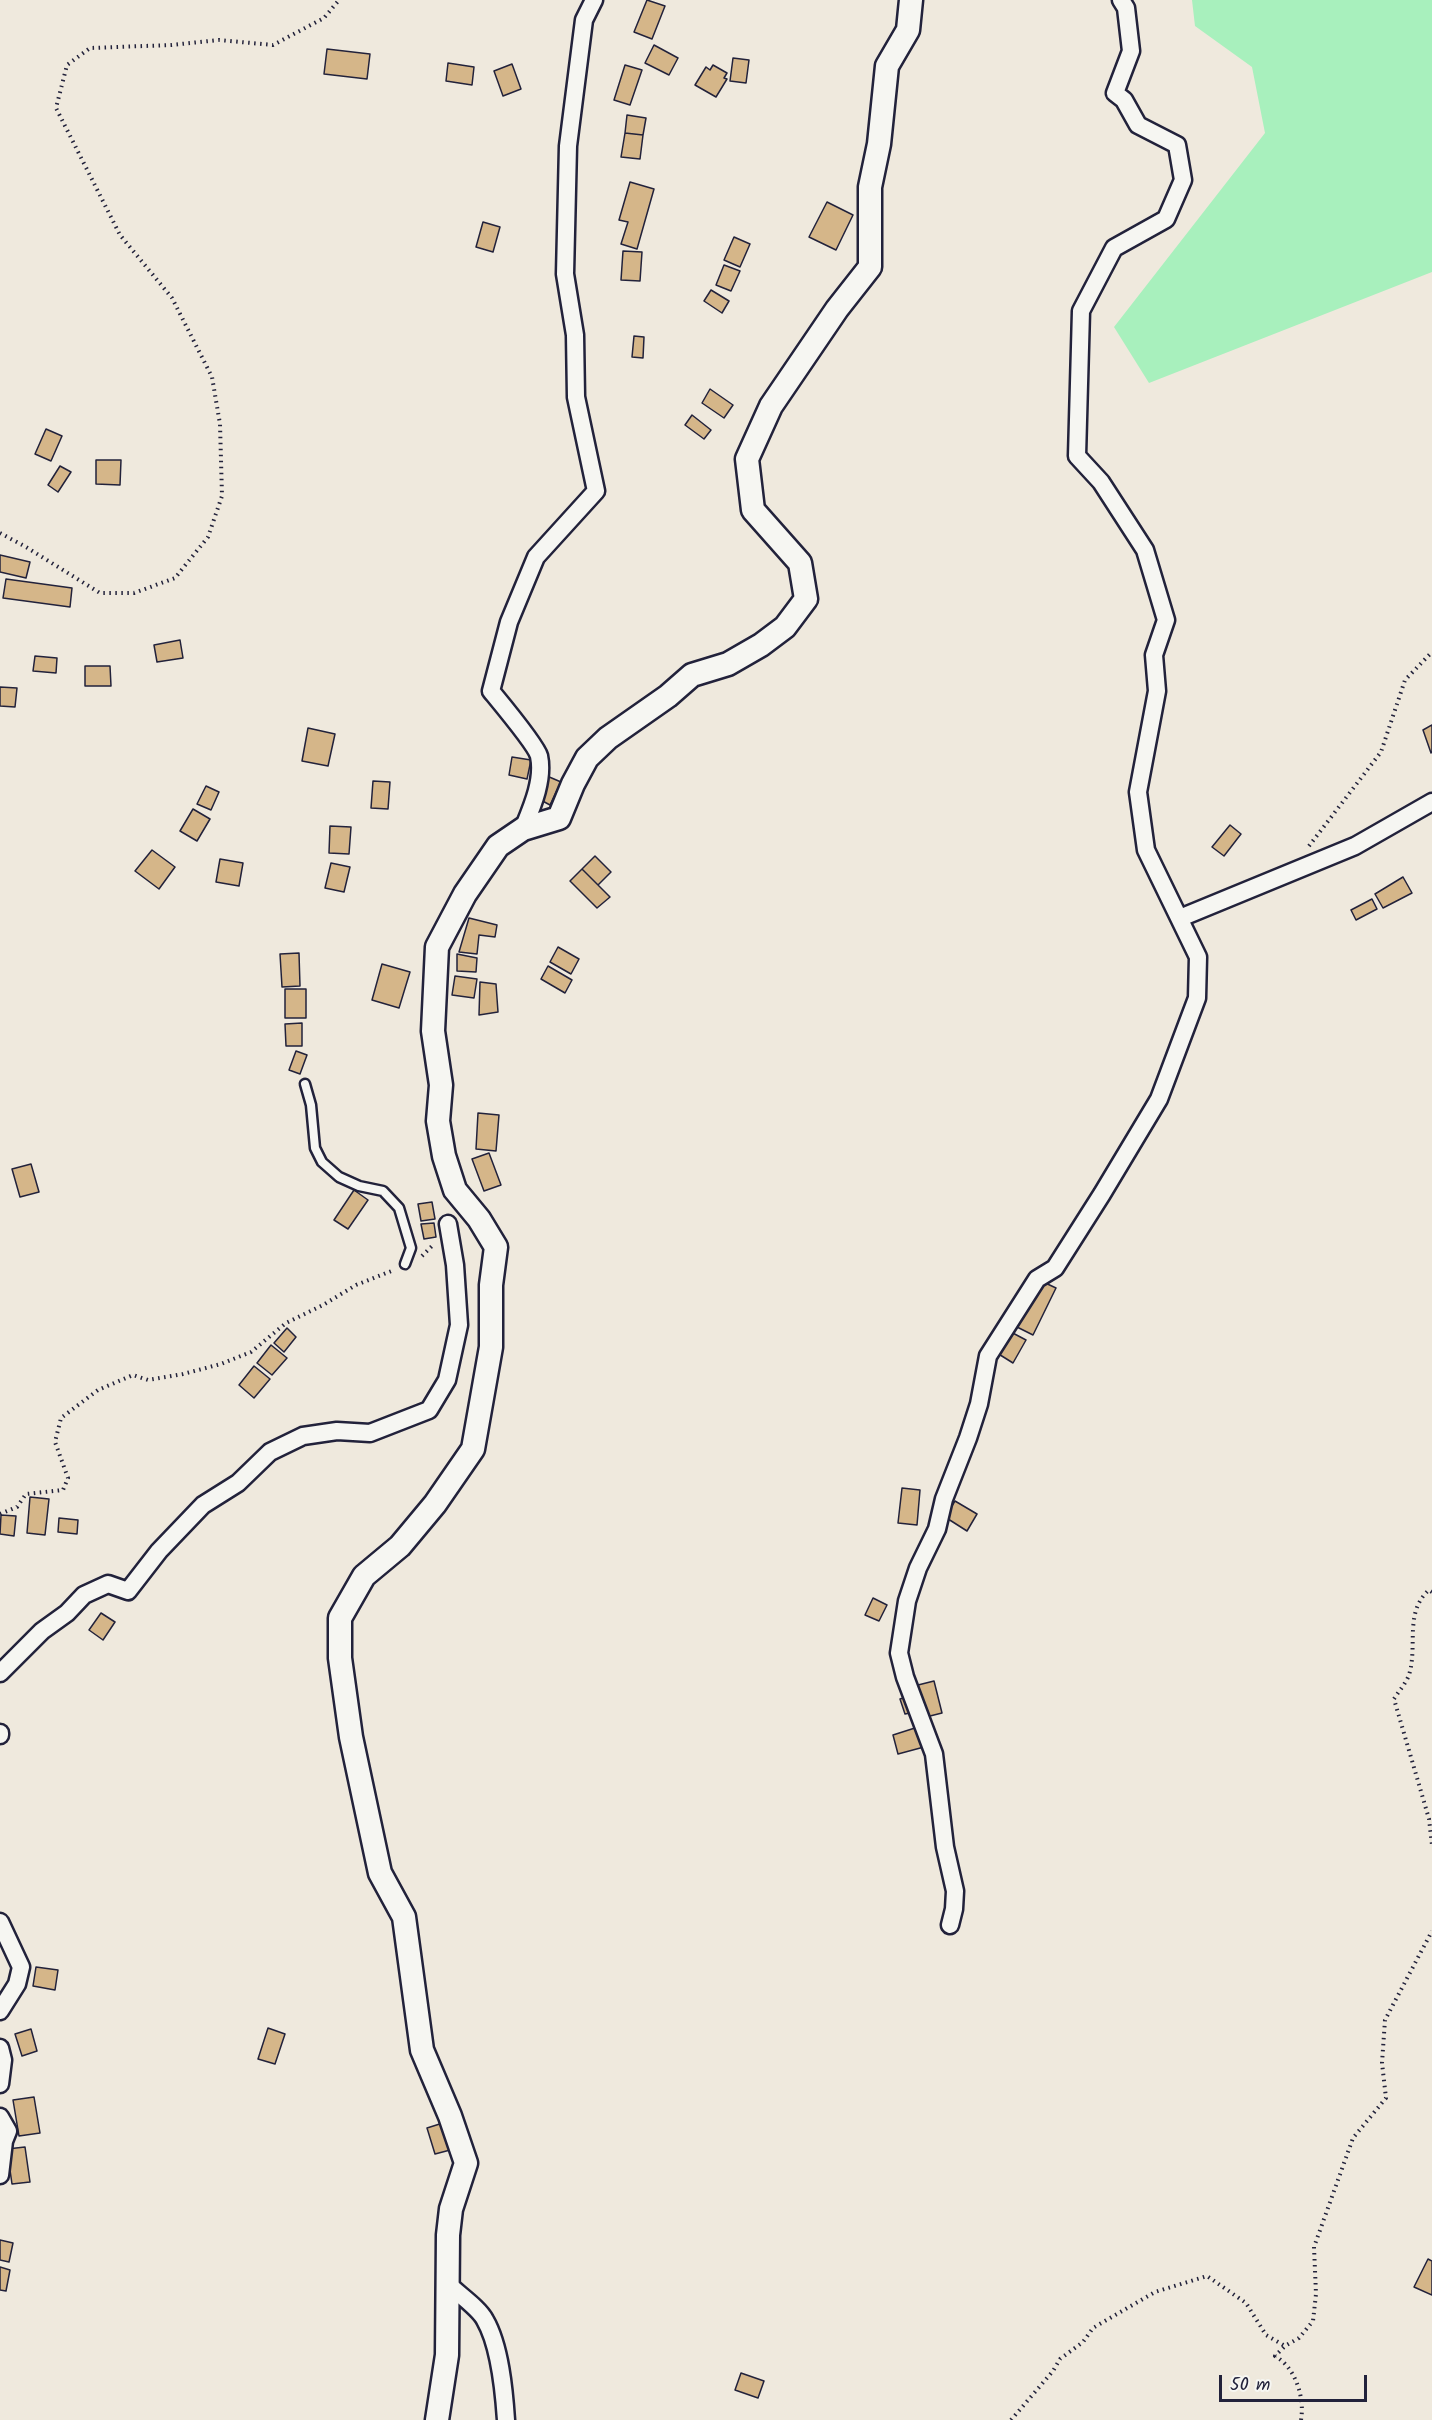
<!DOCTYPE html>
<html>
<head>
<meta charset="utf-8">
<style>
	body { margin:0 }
	#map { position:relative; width:1432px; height:2420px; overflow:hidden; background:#efe9dd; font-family:Kalam,sans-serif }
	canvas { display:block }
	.scale { position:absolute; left:1219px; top:2375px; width:148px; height:27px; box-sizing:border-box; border:3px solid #22223b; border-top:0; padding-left:8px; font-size:18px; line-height:21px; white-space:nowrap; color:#22223b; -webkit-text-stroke:4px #f6f6f2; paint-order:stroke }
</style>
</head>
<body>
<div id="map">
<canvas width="1432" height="2420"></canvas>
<div class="scale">50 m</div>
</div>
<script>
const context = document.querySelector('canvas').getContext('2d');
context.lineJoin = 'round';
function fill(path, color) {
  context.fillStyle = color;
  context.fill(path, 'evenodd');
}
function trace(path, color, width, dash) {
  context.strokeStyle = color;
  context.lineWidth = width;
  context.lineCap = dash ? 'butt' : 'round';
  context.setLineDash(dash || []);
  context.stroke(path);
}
fill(new Path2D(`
	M1192,0H1432V272L1149,383L1114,327L1265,133L1252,67L1195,26Z`), '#a8f0bd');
const building = new Path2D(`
	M647,0L665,6L652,39L634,32Z
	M654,45L678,58L669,75L645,63Z
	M327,49L370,54L367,79L324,74Z
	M733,58L749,60L746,83L730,81Z
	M448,63L474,67L472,85L446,81Z
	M512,64L521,89L503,96L494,71Z
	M625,65L642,70L630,105L614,100Z
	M713,65L727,73L724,78L727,79L716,97L695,85L706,67L710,70Z
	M627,115L646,118L643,135L625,133Z
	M625,133L643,135L640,159L621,157Z
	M630,182L654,189L637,249L621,244L628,222L619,220Z
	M827,202L853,215L836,250L809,237Z
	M483,222L500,227L493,252L476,247Z
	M734,237L750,244L740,267L724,260Z
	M623,251L642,252L640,281L621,280Z
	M724,265L740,271L731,291L716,285Z
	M711,290L729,301L722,313L704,301Z
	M634,336L644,337L643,358L632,357Z
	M710,389L733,405L724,418L702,403Z
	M692,415L711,430L704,439L685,425Z
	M46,429L62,436L51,461L35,454Z
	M96,460H121L120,485L96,484Z
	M60,466L71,472L58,492L48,485Z
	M0,555L30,562L26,578L0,572Z
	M6,579L72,588L70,607L3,598Z
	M180,640L183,658L157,662L154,645Z
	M35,656L57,658L56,673L33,671Z
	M85,666H110L111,686H85Z
	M0,687L17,688L15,707L0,706Z
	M1432,725V752L1431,753L1423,730Z
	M308,728L335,734L328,766L302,761Z
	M512,757L531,760L527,779L509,775Z
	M547,776L561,782L550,805L537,798Z
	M373,781L390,782L388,809L371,808Z
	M206,786L219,792L211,810L197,804Z
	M193,809L210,819L197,841L180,831Z
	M1230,825L1241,834L1224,856L1212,847Z
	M330,826L351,827L349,854L329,853Z
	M152,850L175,867L159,889L135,871Z
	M595,856L611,872L598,885L582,869Z
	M220,859L243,863L239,886L216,882Z
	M331,863L350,867L344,892L325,888Z
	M582,869L610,897L597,908L570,881Z
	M1403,877L1412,893L1383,908L1375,894Z
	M1372,899L1377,909L1356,920L1351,910Z
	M469,918L497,925L495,937L479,935L477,954L459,952Z
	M558,947L579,959L571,974L550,962Z
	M299,953L300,986L282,987L280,954Z
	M457,954L477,958L476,972L457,971Z
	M382,964L410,972L399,1008L372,1000Z
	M548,966L572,980L565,993L541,979Z
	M455,976L477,979L474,998L452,995Z
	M480,982L496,984L498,1012L479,1015Z
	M285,989H306V1018H285Z
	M302,1023V1046H286L285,1024Z
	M296,1051L307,1055L300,1074L289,1070Z
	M478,1113L499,1115L496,1151L476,1149Z
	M489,1153L501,1185L484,1191L472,1159Z
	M31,1164L39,1192L20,1197L12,1169Z
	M354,1190L368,1200L348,1229L334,1220Z
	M432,1202L435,1219L421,1221L418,1204Z
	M434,1223L436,1237L424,1239L421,1224Z
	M1039,1280L1056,1288L1033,1335L1017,1327Z
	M287,1328L296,1337L284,1352L274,1343Z
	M1009,1331L1026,1340L1013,1363L997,1353Z
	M271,1345L287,1358L272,1375L257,1363Z
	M254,1366L270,1379L254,1398L239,1385Z
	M902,1488L920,1490L917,1525L898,1523Z
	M30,1497L49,1499L45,1535L27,1533Z
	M955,1501L977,1514L967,1531L945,1517Z
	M1,1515L16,1516L14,1536L0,1534Z
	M59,1518L78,1520L77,1534L58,1532Z
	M873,1598L887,1605L879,1621L865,1615Z
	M101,1613L115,1622L103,1640L89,1630Z
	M934,1681L942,1713L922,1718L914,1686Z
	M910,1696L915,1712L905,1714L900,1699Z
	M918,1727L924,1747L898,1754L893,1735Z
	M36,1967L58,1970L55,1990L33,1986Z
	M268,2028L285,2034L275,2064L258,2059Z
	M31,2029L37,2051L22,2056L15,2034Z
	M34,2097L40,2133L19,2136L13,2100Z
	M446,2122L454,2149L435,2154L427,2128Z
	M25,2147L30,2182L12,2184L7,2149Z
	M0,2240L13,2243L9,2262L0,2260Z
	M1428,2259L1432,2261V2295L1414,2287Z
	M0,2267L10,2270L6,2291L0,2290Z
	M741,2373L764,2381L758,2398L735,2390Z`);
fill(building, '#d5b689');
trace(building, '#22223b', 1.5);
const lane = new Path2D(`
	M305,1084L311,1105L315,1148L322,1162L339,1177L359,1186L383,1191L399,1208L411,1248L405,1264`);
const street = new Path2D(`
	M523,829C532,807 544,780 539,756C536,745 500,702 491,691L509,622L536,557L596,491L576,397L575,335L565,274L568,146L584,20L594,0
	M1180,918L1355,846L1432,802
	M0,1673L42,1631L67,1613L84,1595L108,1584L128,1591L159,1551L203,1505L238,1483L270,1452L303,1436L337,1431L370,1433L429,1410L447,1380L459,1325L455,1265L448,1224
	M0,1733V1735
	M0,1922L21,1967L17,1984L0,2011
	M950,1925L954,1909L955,1891L945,1847L934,1754L905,1677L899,1653L907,1601L918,1568L937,1529L944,1499L968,1438L979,1404L988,1356L1037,1279L1055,1268L1102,1194L1159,1099L1197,998L1198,957L1146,850L1138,792L1157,691L1154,655L1166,620L1145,550L1101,482L1077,456L1081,311L1114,248L1166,219L1183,180L1177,145L1138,125L1124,100L1115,93L1131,51L1126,8L1121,0
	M0,2048L3,2060L0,2084
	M0,2117L8,2131L4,2141L0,2175
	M448,2284C458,2294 479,2308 485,2320C500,2346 504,2390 506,2420`);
const secondary = new Path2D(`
	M437,2420L447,2355L448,2235L451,2209L466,2163L450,2116L422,2050L404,1917L380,1873L351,1737L340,1658V1618L364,1576L400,1546L435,1504L473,1449L491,1347V1285L496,1247L479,1219L455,1190L444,1156L438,1121L441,1085L433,1031L437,947L465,894L498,846L523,829L559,818L573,784L587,758L608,738L668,696L692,675L728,664L761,645L785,627L806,599L800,563L753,510L747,459L771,406L837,309L870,267V187L879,144L887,66L908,30L911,0`);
trace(lane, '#22223b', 13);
trace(street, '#22223b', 21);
trace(secondary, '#22223b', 27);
trace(new Path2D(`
	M0,533L26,547L100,593H134L175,578L208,537L222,496L220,424L212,377L172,298L120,235L56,108L67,65L90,48L171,45L219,40L273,45L324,18L339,0
	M1309,846L1381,752L1405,680L1432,652
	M422,1256L434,1244
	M0,1514L17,1507L26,1494L63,1490L68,1478L55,1442L61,1418L98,1390L133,1375L148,1380L183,1374L221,1364L251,1352L286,1323L323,1305L356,1285L394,1270
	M1432,1592L1429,1590C1404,1612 1418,1646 1409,1675C1406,1683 1399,1691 1394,1699L1429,1819L1432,1845
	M1011,2420L1053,2371L1060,2359L1083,2342L1093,2328L1155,2292L1207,2276L1246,2303L1266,2335L1285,2346
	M1301,2420C1305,2397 1295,2367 1275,2356L1285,2346L1299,2338L1313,2321L1316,2294L1314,2247L1353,2138L1386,2098L1382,2063L1385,2020L1432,1931`), '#22223b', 4, [1.5, 4.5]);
trace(lane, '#f6f6f2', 8);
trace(street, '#f6f6f2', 16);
trace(secondary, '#f6f6f2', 22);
</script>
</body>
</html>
